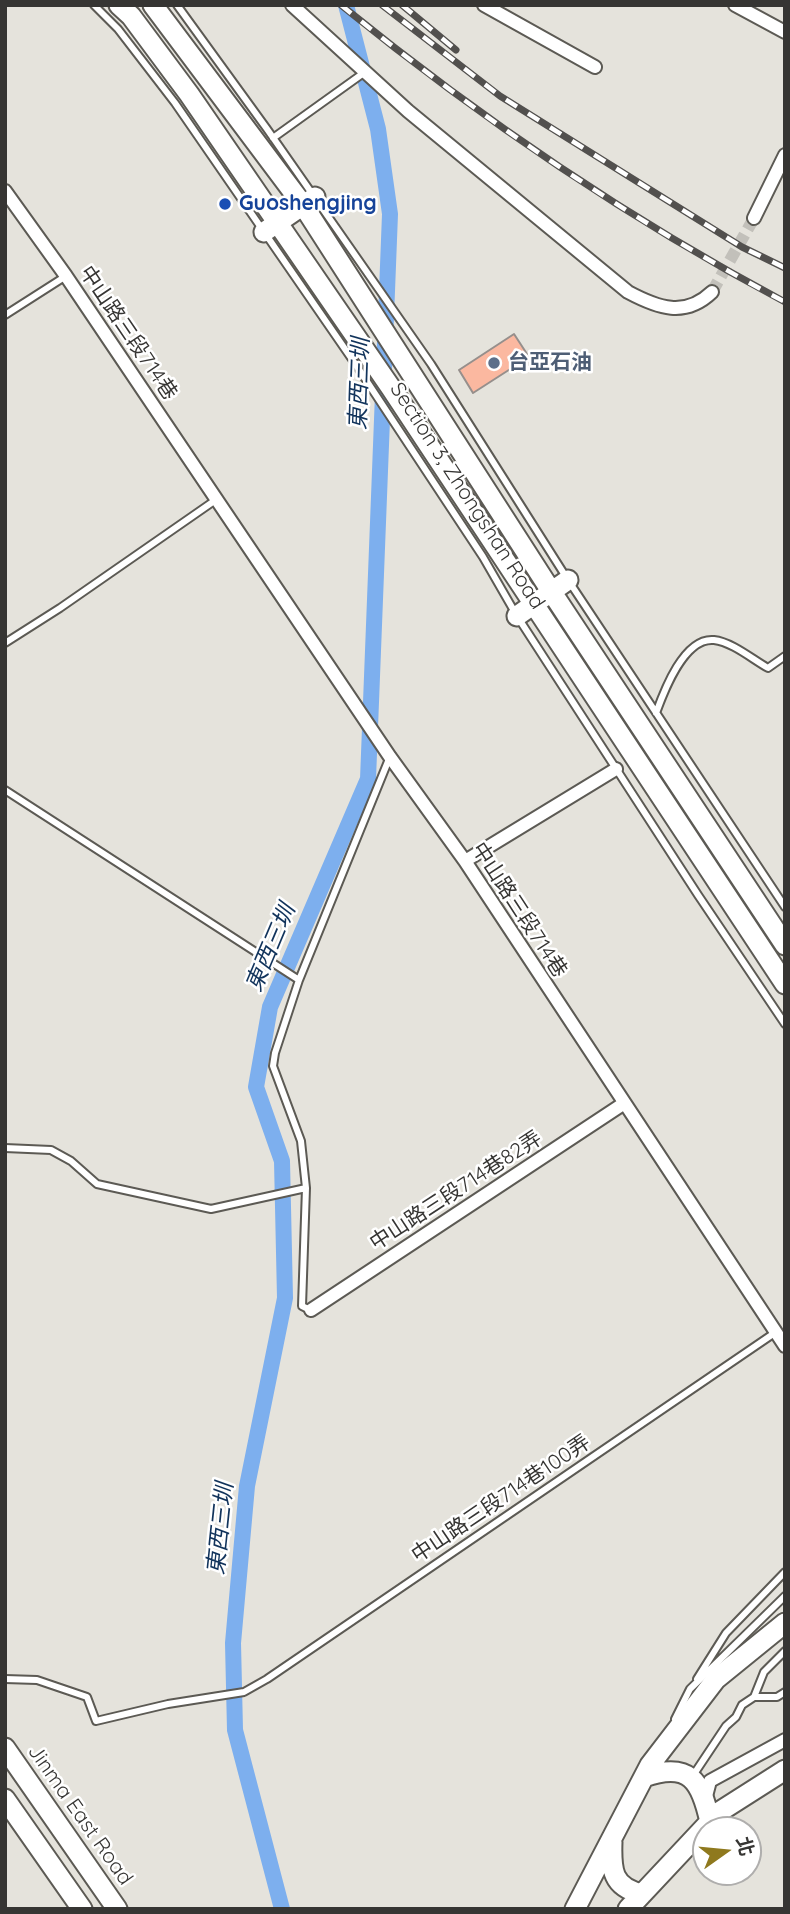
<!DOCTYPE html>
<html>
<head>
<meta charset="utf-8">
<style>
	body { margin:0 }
	#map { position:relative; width:790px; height:1914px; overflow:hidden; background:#e5e3dc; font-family:Quicksand,"Noto Sans TC",sans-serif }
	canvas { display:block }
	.frame { position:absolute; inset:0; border:7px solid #363533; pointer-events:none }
	.north { position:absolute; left:692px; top:1816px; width:70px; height:70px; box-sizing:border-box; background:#fff; border:2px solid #afaead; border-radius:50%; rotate:75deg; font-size:19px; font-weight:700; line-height:28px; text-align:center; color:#363533 }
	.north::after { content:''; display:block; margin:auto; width:24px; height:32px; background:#8f791e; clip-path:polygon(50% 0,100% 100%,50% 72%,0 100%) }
</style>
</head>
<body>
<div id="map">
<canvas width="790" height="1914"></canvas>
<div class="frame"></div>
<div class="north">北</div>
</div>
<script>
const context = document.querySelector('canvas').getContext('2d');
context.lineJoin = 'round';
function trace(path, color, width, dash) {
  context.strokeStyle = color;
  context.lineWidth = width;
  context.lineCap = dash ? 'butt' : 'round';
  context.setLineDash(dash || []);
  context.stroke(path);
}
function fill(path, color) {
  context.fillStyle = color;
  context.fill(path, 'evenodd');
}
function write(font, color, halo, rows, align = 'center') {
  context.font = font + ' Quicksand,"Noto Sans TC",sans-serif';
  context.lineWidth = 5;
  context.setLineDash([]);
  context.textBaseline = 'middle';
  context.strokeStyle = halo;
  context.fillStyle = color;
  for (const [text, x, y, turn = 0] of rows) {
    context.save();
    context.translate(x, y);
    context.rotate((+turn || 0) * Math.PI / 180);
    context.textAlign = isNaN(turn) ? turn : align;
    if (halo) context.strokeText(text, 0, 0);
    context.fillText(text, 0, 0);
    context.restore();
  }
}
trace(new Path2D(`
	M282,1909L235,1730L233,1643L247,1486L285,1298L282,1161L256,1087L270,1007L368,779L390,214L378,129L346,5`), '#7dafee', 16);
const building = new Path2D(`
	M514,334L529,357L473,393L459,370Z`);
fill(building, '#fbb8a0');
trace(building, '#968f8c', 2);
trace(new Path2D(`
	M712,292L754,218`), '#c2c0ba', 12, [12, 6]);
const lane = new Path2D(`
	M94,5L118,29L175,103L356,365L483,557L517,616L698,895L785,1024
	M177,5L267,129L431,364L568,580L785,907
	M273,138L365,72
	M5,315L66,276
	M5,643L60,608L217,499
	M656,713C664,691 684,637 714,640C732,642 752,659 768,668L785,656
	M5,790L299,980
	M5,1148L51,1150L71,1161L97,1184L211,1209L306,1188
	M310,1310L302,1306L306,1188L301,1141L273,1066L275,1053L299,980L389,759
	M5,1679L37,1680L87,1697L96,1721L168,1704L244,1692L267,1679L776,1332
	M697,1679L726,1633L785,1572
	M754,1697H777L785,1692
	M675,1719L690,1689L785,1596
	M692,1777L726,1726L736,1717L742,1705L754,1697L764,1672L785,1651`);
const street = new Path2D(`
	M292,5L408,111L628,292C658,308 685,318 712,292
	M484,5L595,67
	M735,5L785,32
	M5,191L66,276L390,757L465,861L785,1346
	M754,218L785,155
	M465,861L616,769
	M311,1310L623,1104
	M705,1800L710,1781L785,1740`);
const primary = new Path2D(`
	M119,5L131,16L189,94L391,388L785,984
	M153,5L303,205L551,591L785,945
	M264,232L315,197
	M517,616L568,580
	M5,1748L117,1909
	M644,1777C690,1761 701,1781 710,1822
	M5,1799L82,1909
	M612,1842C611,1870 612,1887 642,1894
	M575,1909L650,1765L716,1679L785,1623
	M628,1909L719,1812L785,1770`);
trace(lane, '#5c5a54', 10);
trace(street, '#5c5a54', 16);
trace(primary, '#5c5a54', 23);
trace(lane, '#fff', 6);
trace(street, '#fff', 12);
trace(primary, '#fff', 19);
const rail = new Path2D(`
	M341,5C480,118 627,218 785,302
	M382,5L500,96L742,247L785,268
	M402,5L456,50`);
trace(rail, '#52504e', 7);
trace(rail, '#fff', 4.5, [13]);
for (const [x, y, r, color] of [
	[225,204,7,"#1a4fb4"],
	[494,363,7,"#5c6f8a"]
]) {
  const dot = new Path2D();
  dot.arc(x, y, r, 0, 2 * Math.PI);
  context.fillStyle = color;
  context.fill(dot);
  trace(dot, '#fff', 2.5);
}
write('bold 21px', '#164399', '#fff', [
	["Guoshengjing",239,204]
], 'left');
write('21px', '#363533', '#fff', [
	["中山路三段714巷",128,333,56],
	["Section 3, Zhongshan Road",467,496,57],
	["中山路三段714巷",519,910,57],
	["中山路三段714巷82弄",456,1191,-33],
	["中山路三段714巷100弄",501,1499,-34],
	["Jinma East Road",80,1815,55]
]);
write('bold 21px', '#4e5e75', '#fff', [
	["台亞石油",508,363]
], 'left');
write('italic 23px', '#11335b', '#fff', [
	["東西三圳",360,384,-88],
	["東西三圳",271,948,-67],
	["東西三圳",221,1529,-84]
]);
</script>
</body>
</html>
